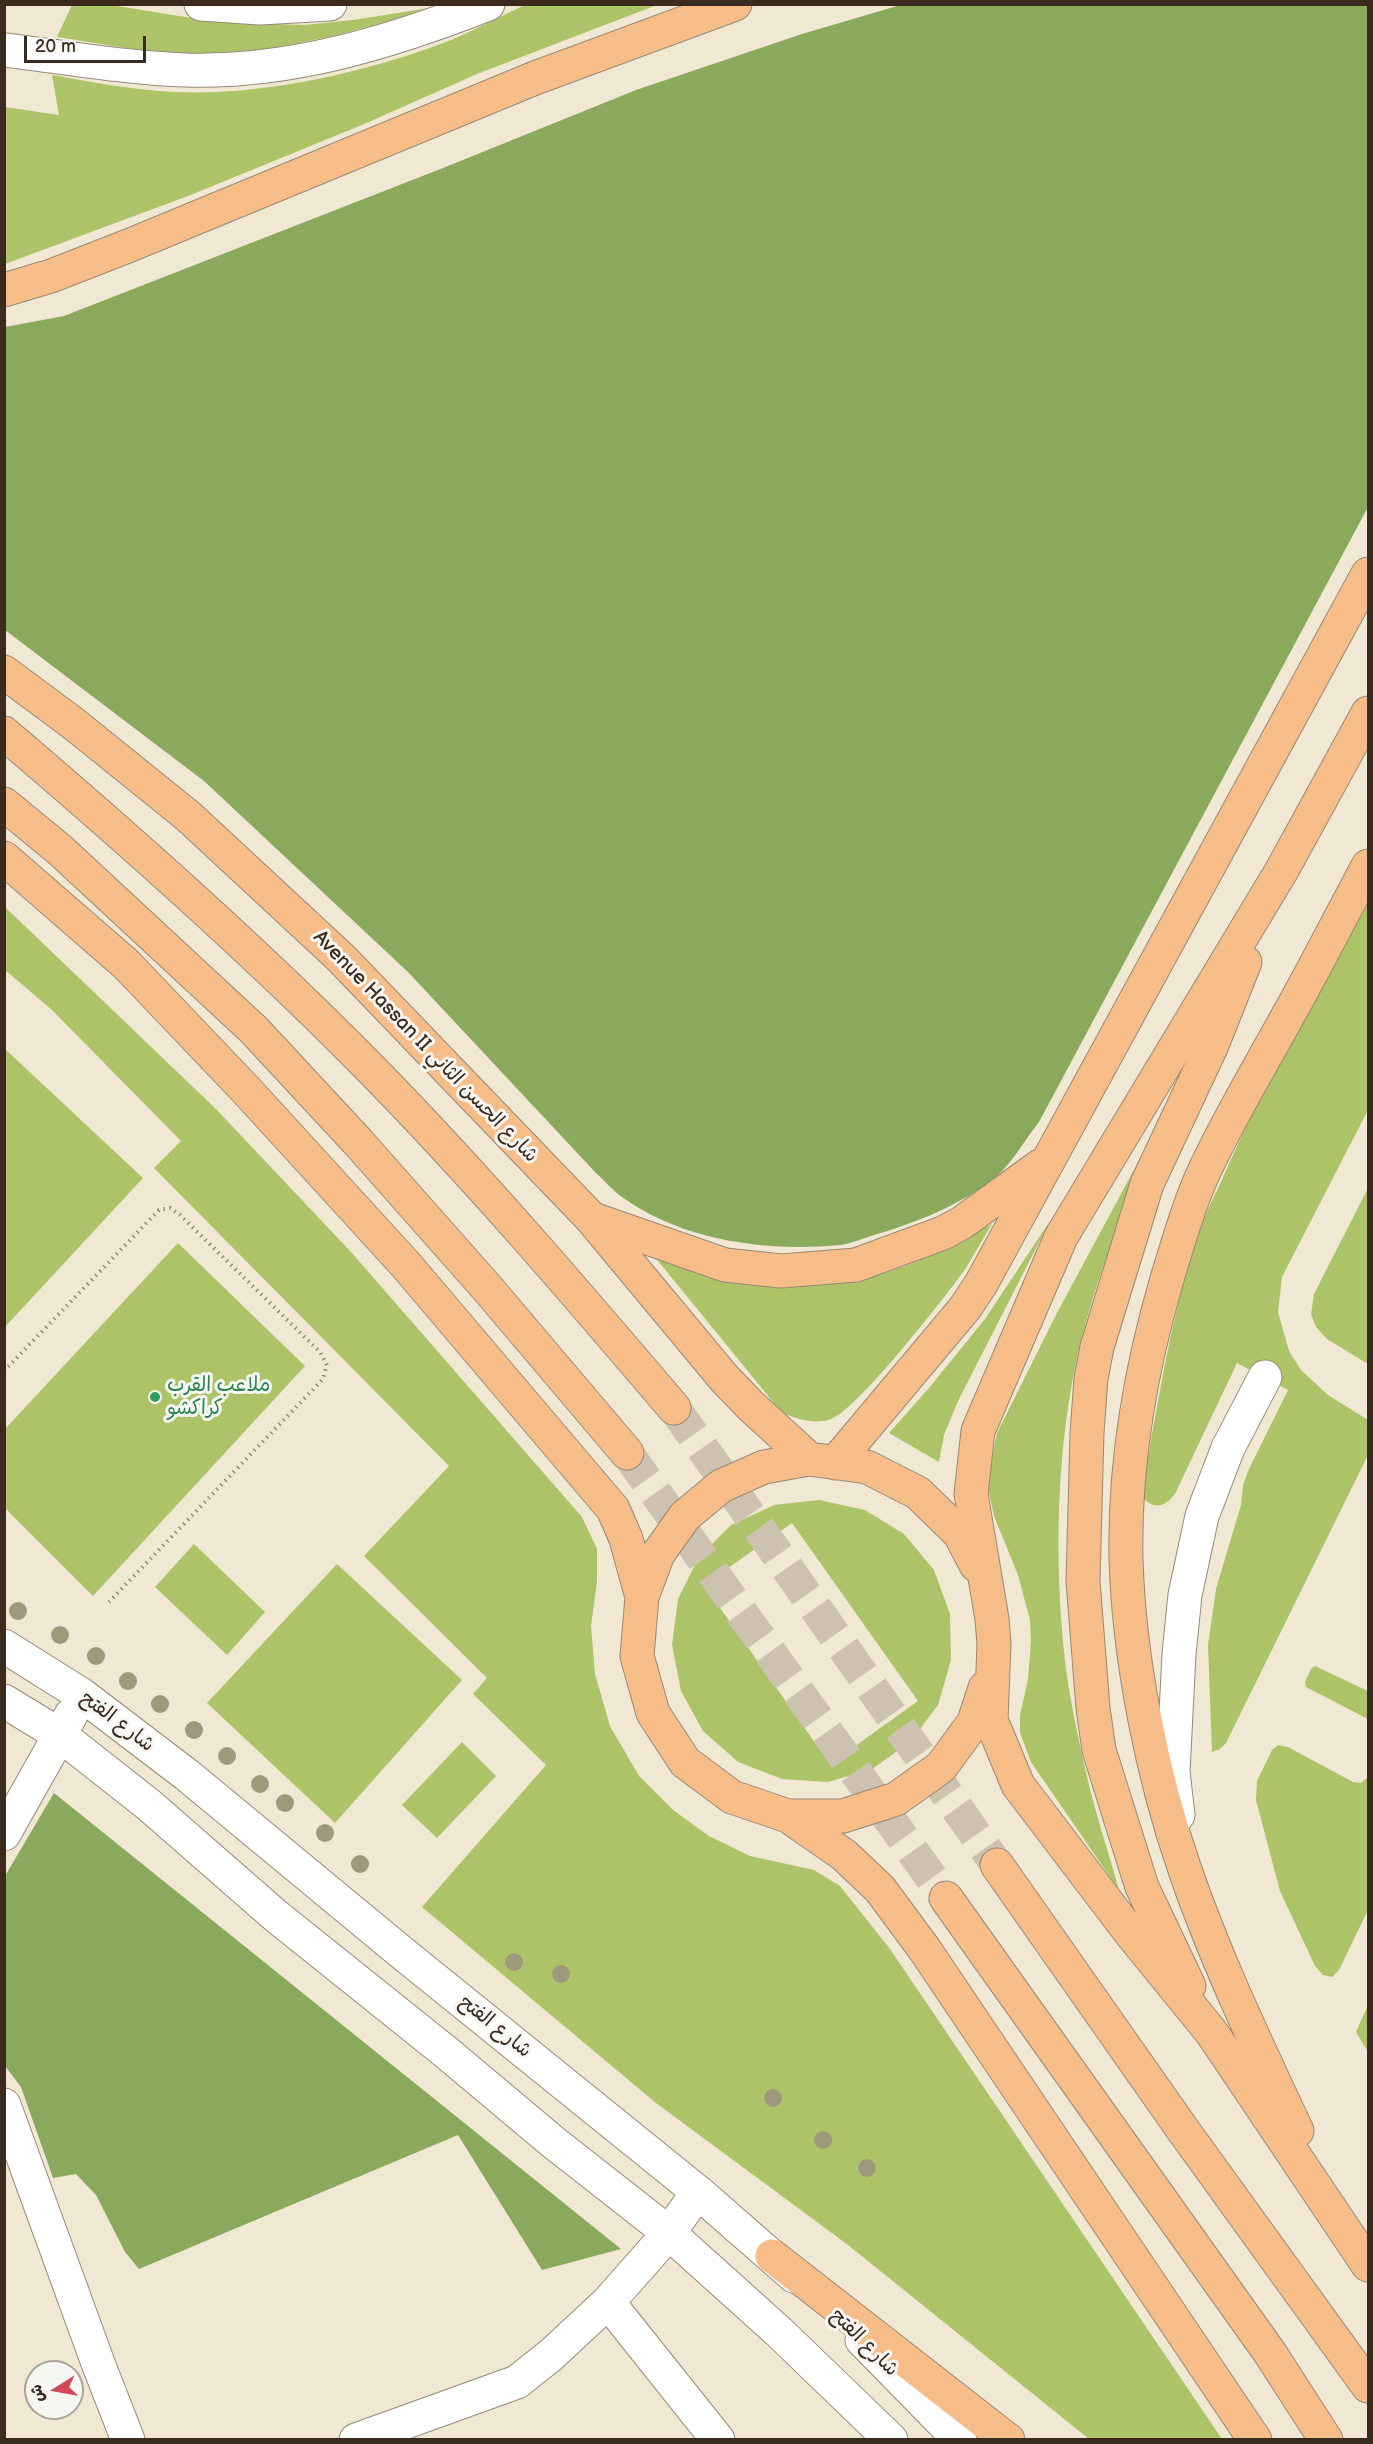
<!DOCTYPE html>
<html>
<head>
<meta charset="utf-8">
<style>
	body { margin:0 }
	#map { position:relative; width:1373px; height:2444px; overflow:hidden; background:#f0e8d3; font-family:"Balsamiq Sans","Playpen Sans Arabic",sans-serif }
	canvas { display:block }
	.frame { position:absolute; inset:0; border:6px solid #3b2a1e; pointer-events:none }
	.north { position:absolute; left:24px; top:2360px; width:60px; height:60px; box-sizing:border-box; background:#f6f6f2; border:2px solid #aba49d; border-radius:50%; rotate:259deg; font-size:16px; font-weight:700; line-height:24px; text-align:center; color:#3b2a1e }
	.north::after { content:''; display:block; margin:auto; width:21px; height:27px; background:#d1495b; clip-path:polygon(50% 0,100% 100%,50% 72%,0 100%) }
	.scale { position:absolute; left:24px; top:36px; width:122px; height:27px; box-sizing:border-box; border:3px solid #3b2a1e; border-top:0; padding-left:8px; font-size:18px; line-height:21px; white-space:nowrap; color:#3b2a1e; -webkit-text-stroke:4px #f6f6f2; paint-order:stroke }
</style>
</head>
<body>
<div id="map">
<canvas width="1373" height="2444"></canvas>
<div class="frame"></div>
<div class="north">ش</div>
<div class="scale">20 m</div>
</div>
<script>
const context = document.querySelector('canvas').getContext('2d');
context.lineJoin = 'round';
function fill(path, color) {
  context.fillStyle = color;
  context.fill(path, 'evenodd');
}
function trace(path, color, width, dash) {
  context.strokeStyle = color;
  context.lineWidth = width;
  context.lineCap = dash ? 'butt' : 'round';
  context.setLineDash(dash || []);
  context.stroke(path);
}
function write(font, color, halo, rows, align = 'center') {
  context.font = font + ' "Balsamiq Sans","Playpen Sans Arabic",sans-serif';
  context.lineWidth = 6;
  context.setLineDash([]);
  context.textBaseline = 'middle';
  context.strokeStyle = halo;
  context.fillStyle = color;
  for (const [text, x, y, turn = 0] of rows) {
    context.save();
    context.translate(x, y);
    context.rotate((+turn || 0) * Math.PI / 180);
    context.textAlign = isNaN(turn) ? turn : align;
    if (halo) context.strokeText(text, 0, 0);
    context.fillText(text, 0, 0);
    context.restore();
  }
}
fill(new Path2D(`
	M72,5H111L216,22L304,25L353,20L442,6C369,27 292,50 215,54C163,56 109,45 57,37Z
	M525,5H657L477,74L362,125L188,196L5,264V107L59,115L52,75C92,82 133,90 174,92C260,96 358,74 438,45C468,34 496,18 525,5Z
	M1368,900V1110L1282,1277L1278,1312L1289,1351L1301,1370L1328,1395L1368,1420V1455L1226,1743L1220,1749L1212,1752L1208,1645L1216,1589L1241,1505L1243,1485L1249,1469L1288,1390L1237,1363L1175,1494C1166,1505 1156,1511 1144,1499L1143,1484C1159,1400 1171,1313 1199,1232C1206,1212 1216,1193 1225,1173C1266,1079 1319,990 1368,900Z
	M5,907L216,1109L351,1252L582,1517L597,1549V1582L591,1626L595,1674L610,1726L639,1776L673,1810L709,1836L750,1856L814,1870L840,1886L890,1949L1222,2439H1089L848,2245L656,2103L422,1907L546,1765L473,1694L487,1678L364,1556L449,1466L154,1168L181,1141L52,1010L5,970Z
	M4,1048L143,1178L5,1327H4Z
	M1157,1127C1129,1199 1098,1270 1080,1345C1056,1445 1054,1559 1065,1661C1069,1694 1076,1727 1083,1759C1092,1803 1107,1847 1119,1890L1031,1762L1020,1733V1715L1028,1679L1031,1641L1030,1620L1018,1575L994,1516L987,1483L997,1433L1058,1311Z
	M1368,1188V1364L1327,1339L1316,1327L1311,1314L1314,1294Z
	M1050,1221L958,1401L944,1435L939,1462L889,1433L929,1388L985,1319Z
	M992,1224C983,1238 975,1253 966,1268C946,1296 858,1409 831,1419C814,1425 798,1419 782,1413L654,1256C677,1264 700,1274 724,1279C777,1292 853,1286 905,1266C935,1255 963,1239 992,1224Z
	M178,1243L305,1366L93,1596L5,1508V1429Z
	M819,1500L865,1510L904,1534L934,1570L950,1614L951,1660L938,1705L910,1742L872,1769L828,1782L782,1779L738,1762L703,1731L681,1691L672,1645L678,1599L699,1557L731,1525L774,1505ZM792,1523L918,1701L830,1764L704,1585Z
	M194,1544L265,1612L227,1655L155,1587Z
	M337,1564L462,1680L335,1823L207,1703Z
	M1315,1666L1368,1691V1719L1306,1687L1305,1682L1311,1669Z
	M462,1742L496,1776L437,1838L402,1805Z
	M1278,1745L1288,1747L1353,1782L1361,1783L1368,1777V1910L1339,1970L1332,1977L1323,1975L1315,1966L1280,1891L1256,1800L1257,1781L1272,1750Z
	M1368,2005V2052L1356,2032Z`), '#adc367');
fill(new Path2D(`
	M904,4L1368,5V507L1039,1122C1026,1138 1012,1163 997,1176C960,1206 915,1223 871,1236C861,1239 850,1244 840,1245C767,1252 683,1241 622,1197C612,1190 604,1180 595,1172L408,972L204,781L5,630V327L64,316L443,168L636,90L802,34Z
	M54,1793L621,2249L542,2270L458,2135L139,2269L125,2252L96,2195L76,2174L53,2178L21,2087L5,2066V1876Z`), '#8aa95c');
trace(new Path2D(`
	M674,1408L997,1865
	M627,1453L946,1898`), '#ccc2af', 33, [33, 16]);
const minor = new Path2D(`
	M201,4L260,8L330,4
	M4,50C65,57 125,68 186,70C290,73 392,42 488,4
	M4,1646L82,1695L187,1775L401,1952L698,2192L794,2276
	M4,1701L60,1735L149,1805L276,1916L447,2053L553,2142L669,2233L779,2332L891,2440
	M1178,1815L1173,1772L1179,1654L1185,1595L1202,1516L1228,1448L1265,1377
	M4,1834L71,1715
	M4,2105L98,2363L128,2440
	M608,2302L718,2440
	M862,2340L960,2440
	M356,2440L517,2382L551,2355L608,2302L669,2233L698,2192`);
const major = new Path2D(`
	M772,2256L1008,2440`);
const highway = new Path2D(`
	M4,290L51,276L128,246L535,78L735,4
	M4,672L74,724L188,816L341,958L591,1218L724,1378L751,1406L809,1459
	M1368,713L1282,870L1061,1237L978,1431L971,1494L992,1619L994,1644L991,1720L1018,1785L1129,1931L1212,2033L1368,2265
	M4,733C131,841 255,951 371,1069C478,1178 576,1293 674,1408
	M4,804L60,850L254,1030L358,1142L488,1289L627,1453
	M4,858L126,964L248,1092L406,1265L613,1509L626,1539L642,1597
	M593,1219L725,1265L781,1271L856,1265L943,1233L963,1222L1040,1166
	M835,1463L965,1308L981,1284L1368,574
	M976,1565L960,1534L918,1493L867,1467L809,1459L764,1467L721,1486L685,1516L658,1554L642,1597L637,1656L653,1713L685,1762L732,1797L788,1816H843L896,1799L941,1767L974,1722L985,1688
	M788,1816L844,1855L880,1889L925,1950L1255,2440
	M997,1865L1183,2130L1368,2386
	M946,1898L1270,2353L1326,2440
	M1189,1986L1142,1887L1099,1750L1093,1708L1083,1581L1087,1433L1091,1379L1097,1347L1147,1184L1212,1045L1245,962
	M1297,2131C1257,2045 1216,1960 1185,1870C1152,1775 1129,1659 1126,1559C1124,1465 1141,1368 1167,1279C1178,1244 1187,1209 1202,1176C1226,1123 1257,1072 1285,1021C1314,970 1340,918 1368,866`);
trace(minor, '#968978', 35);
trace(major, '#968978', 35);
trace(highway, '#968978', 35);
trace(new Path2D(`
	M4,1371L159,1210L170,1208L180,1215L320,1352L327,1365L323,1379L109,1602`), '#968978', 4, [1.5, 4.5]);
trace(minor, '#fff', 33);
trace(major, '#f7bd88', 33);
trace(highway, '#f7bd88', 33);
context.fillStyle = '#9f997c';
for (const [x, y] of [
	[18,1611],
	[60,1635],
	[96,1656],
	[128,1681],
	[160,1704],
	[194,1730],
	[227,1756],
	[260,1784],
	[285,1803],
	[325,1833],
	[360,1864],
	[514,1962],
	[561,1974],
	[773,2098],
	[823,2140],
	[867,2168]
]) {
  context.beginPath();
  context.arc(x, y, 9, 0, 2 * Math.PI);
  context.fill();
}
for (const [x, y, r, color] of [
	[155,1397,6,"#2e9e5b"]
]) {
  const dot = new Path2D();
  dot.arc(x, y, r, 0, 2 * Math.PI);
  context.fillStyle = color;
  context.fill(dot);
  trace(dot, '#f6f6f2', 2);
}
write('20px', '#3b2a1e', '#f6f6f2', [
	["Avenue Hassan II شارع الحسن الثاني",425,1047,46],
	["شارع الفتح",117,1722,37],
	["شارع الفتح",495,2027,39],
	["شارع الفتح",864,2343,45]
]);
write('20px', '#27864d', '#f6f6f2', [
	["ملاعب القرب",167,1386],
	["كراكشو",167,1409]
], 'left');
</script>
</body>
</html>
